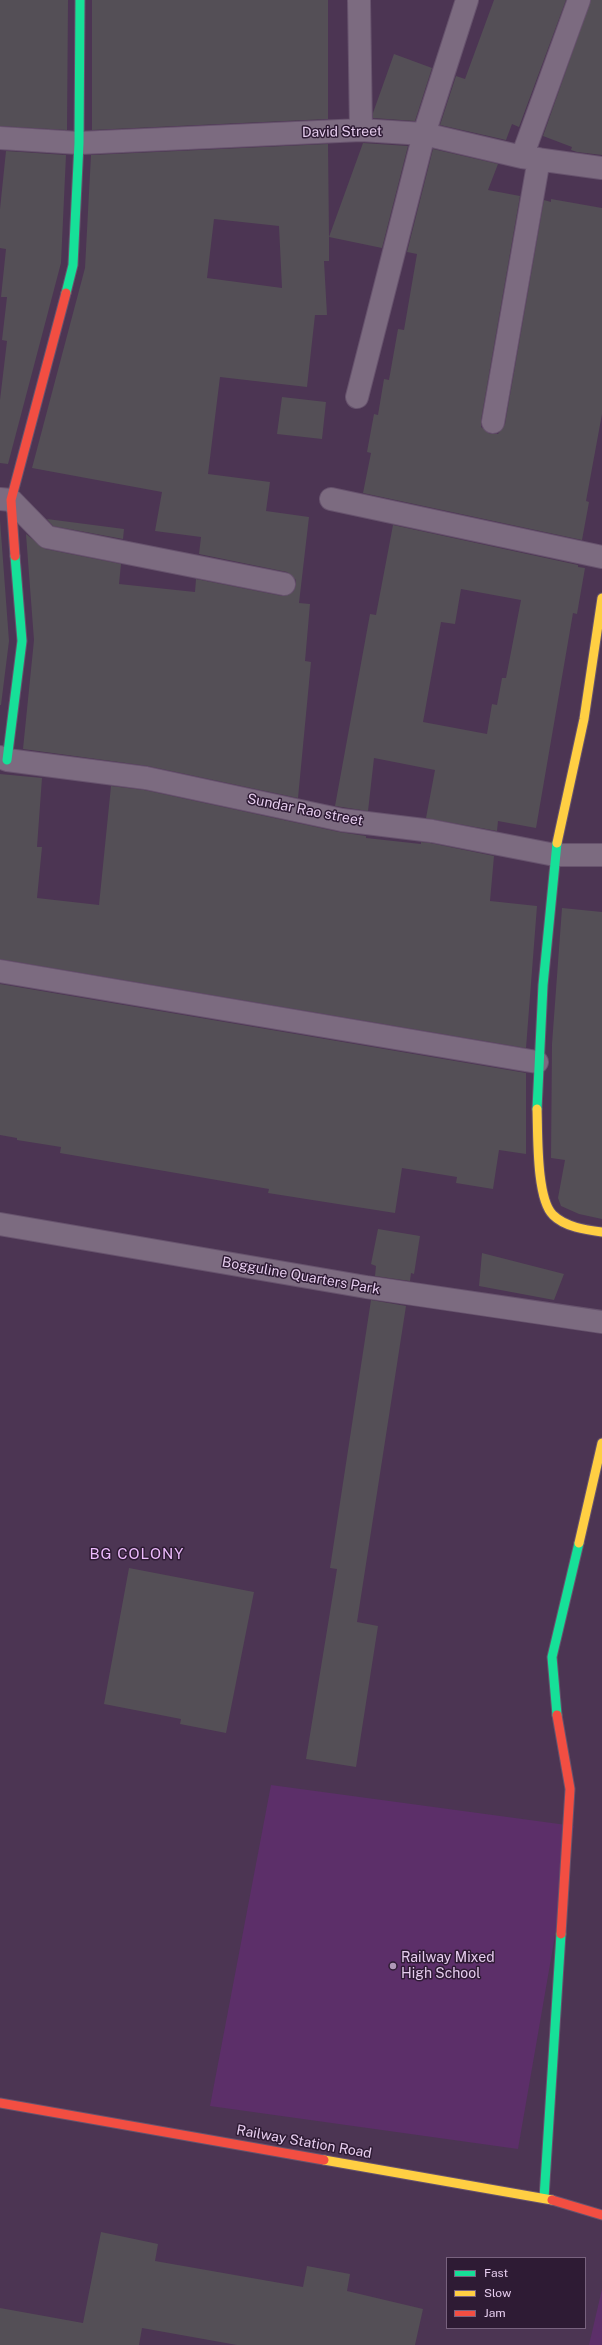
<!DOCTYPE html>
<html>
<head>
<meta charset="utf-8">
<style>
	body { margin:0 }
	#map { position:relative; width:602px; height:2345px; overflow:hidden; background:#4c3553; font-family:"Public Sans",sans-serif }
	canvas { display:block }
	.legend { position:absolute; left:446px; top:2257px; width:140px; height:72px; box-sizing:border-box; background:#2e1b34; border:1px solid #78627e; margin:0; padding:5px 7px; list-style:none; font-size:12px; color:#e6cdee }
	.legend li { display:flex; align-items:center; gap:8px; height:20px }
	.legend b { width:20px; border:1px solid #78627e }
</style>
</head>
<body>
<div id="map">
<canvas width="602" height="2345"></canvas>
<ul class="legend">
<li><b style="height:5px;background:#16e098"></b>Fast</li>
<li><b style="height:5px;background:#ffcf43"></b>Slow</li>
<li><b style="height:5px;background:#f24e42"></b>Jam</li>
</ul>
</div>
<script>
const context = document.querySelector('canvas').getContext('2d');
context.lineJoin = 'round';
function fill(path, color) {
  context.fillStyle = color;
  context.fill(path, 'evenodd');
}
function trace(path, color, width, dash) {
  context.strokeStyle = color;
  context.lineWidth = width;
  context.lineCap = dash ? 'butt' : 'round';
  context.setLineDash(dash || []);
  context.stroke(path);
}
function write(font, color, halo, rows, align = 'center') {
  context.font = font + ' "Public Sans",sans-serif';
  context.lineWidth = 3;
  context.setLineDash([]);
  context.textBaseline = 'middle';
  context.strokeStyle = halo;
  context.fillStyle = color;
  for (const [text, x, y, turn = 0] of rows) {
    context.save();
    context.translate(x, y);
    context.rotate((+turn || 0) * Math.PI / 180);
    context.textAlign = isNaN(turn) ? turn : align;
    if (halo) context.strokeText(text, 0, 0);
    context.fillText(text, 0, 0);
    context.restore();
  }
}
fill(new Path2D(`
	M271,1785L574,1826L518,2149L210,2106Z
	M602,2289V2345H589Z`), '#5c2f69');
fill(new Path2D(`
	M0,0H68L67,130L0,126Z
	M92,0H328V119L92,130Z
	M494,0H566L519,127L512,124L506,140L440,125L456,76L465,79Z
	M591,0H602V155L577,152L571,150L572,147L543,136Z
	M394,54L432,68L415,121L373,118V113Z
	M363,143L408,146L382,248L329,237V261H324L327,315H315L307,387L220,377L208,474L270,482L266,511L309,517L299,603L310,604L305,661L311,662L298,798L148,766L23,749L34,640L26,534L45,549L121,564L119,584L195,592L196,579L282,596L293,592L296,586V580L287,572L199,554L201,537L155,531L162,492L32,468L85,268L91,155L328,144L329,237ZM214,219L279,226L282,288L207,278Z
	M433,149L498,164L488,190L520,196L481,420V427L490,434H498L505,424L544,200L551,202V199L602,208V414L586,501L589,502L582,540L363,493L371,453L367,452L374,414L378,415L384,379L389,380L398,329L404,330L417,254L407,252Z
	M6,151L66,155L61,263L8,464L0,463V400L7,341L2,340L7,297H1L6,249L0,248V209Z
	M282,397L326,402L322,439L277,434Z
	M47,519L124,529L123,539L53,526Z
	M0,520L9,641L1,705H0Z
	M393,525L578,565V567L585,568L577,614L573,613L536,828L498,821L497,831L426,818L435,770L374,758L368,811L335,806L370,614L376,615ZM461,589L521,600L506,678H502L497,705L492,704L487,734L423,722L441,622L455,624Z
	M0,774L42,778L37,847H42L37,898L99,905L111,786L144,790L339,832L366,836V838L421,844V842L430,843L494,856L490,901L537,906L526,1048L0,959Z
	M562,908L602,912V1219L579,1214L561,1206L558,1198L565,1160L551,1158L552,1044Z
	M0,984L526,1073V1154L499,1150L493,1189L456,1183L457,1177L402,1168L395,1213L268,1193L269,1189L60,1153L61,1147L17,1140V1138L0,1135Z
	M378,1229L420,1236L414,1274L411,1273L410,1281L375,1276L376,1266L371,1264Z
	M482,1253L564,1274L554,1300L479,1286Z
	M371,1300L406,1306L357,1622L378,1626L356,1767L306,1759L337,1569L330,1568Z
	M129,1568L254,1592L226,1733L180,1724L181,1719L104,1704Z
	M101,2232L158,2244L155,2261L303,2287L307,2266L350,2274L347,2291L423,2309L415,2345H237L142,2328L139,2345H0V2308L83,2323Z`), '#544f56');
const street = new Path2D(`
	M359,0L361,130
	M0,138L79,143L361,130L424,134L522,157L602,168
	M522,157L579,0
	M357,397L424,134L467,0
	M493,422L539,159
	M0,499L11,500L47,537L284,584
	M331,499L602,557
	M0,757L7,760L146,778L342,820L432,831L555,855H602
	M0,971L537,1062
	M0,1224L366,1287L602,1322`);
const fast = new Path2D(`
	M66,293L73,265L79,143L80,0
	M7,760L22,641L15,556
	M537,1109L543,985L557,843
	M557,1715L552,1657L579,1543
	M544,2198L561,1934`);
const slow = new Path2D(`
	M557,843L584,719L602,598
	M537,1109C538,1132 536,1199 553,1215C565,1227 586,1230 602,1232
	M579,1543L602,1443
	M324,2160L552,2200`);
const jam = new Path2D(`
	M15,556L11,500L66,293
	M557,1715L570,1789L561,1934
	M0,2103L324,2160
	M552,2200L602,2215`);
trace(street, '#67536d', 24);
trace(fast, '#67536d', 11);
trace(slow, '#67536d', 11);
trace(jam, '#67536d', 11);
trace(street, '#7c6b80', 22);
trace(fast, '#16e098', 9);
trace(slow, '#ffcf43', 9);
trace(jam, '#f24e42', 9);
for (const [x, y, r, color] of [
	[393,1966,4,"#b098b8"]
]) {
  const dot = new Path2D();
  dot.arc(x, y, r, 0, 2 * Math.PI);
  context.fillStyle = color;
  context.fill(dot);
  trace(dot, '#2e1b34', 1.5);
}
write('14px', '#e6cdee', '#2e1b34', [
	["David Street",342,132,-1],
	["Sundar Rao street",305,810,11],
	["Bogguline Quarters Park",301,1276,10],
	["Railway Station Road",304,2142,10]
]);
write('14px', '#e6cdee', '#2e1b34', [
	["Railway Mixed",401,1958],
	["High School",401,1974]
], 'left');
context.letterSpacing = '1px';
write('15px', '#edbbfd', '#2e1b34', [
	["BG COLONY",137,1554]
]);
context.letterSpacing = '0px';
</script>
</body>
</html>
